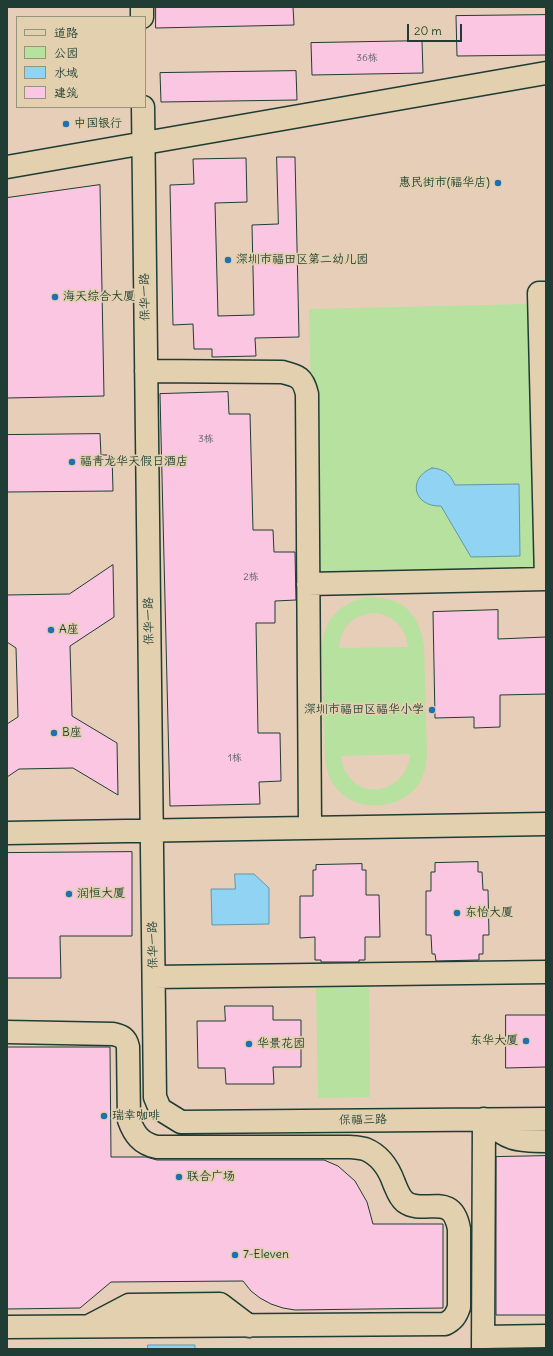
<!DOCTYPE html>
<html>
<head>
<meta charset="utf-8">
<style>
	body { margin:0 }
	#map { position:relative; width:553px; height:1356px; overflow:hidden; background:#e7ceb8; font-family:Delius,"LXGW WenKai TC",sans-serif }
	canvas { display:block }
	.frame { position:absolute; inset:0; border:8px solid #1f3d34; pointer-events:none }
	.legend { position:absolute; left:16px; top:16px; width:130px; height:92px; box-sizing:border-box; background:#e2d0ae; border:1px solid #94957d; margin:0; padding:5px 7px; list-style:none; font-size:12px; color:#1f3d34 }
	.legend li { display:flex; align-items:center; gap:8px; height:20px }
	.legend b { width:20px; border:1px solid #94957d }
	.scale { position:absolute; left:407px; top:24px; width:55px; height:18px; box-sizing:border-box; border:2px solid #1f3d34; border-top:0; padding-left:5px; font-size:12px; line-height:14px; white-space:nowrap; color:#1f3d34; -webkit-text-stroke:3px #e2d0ae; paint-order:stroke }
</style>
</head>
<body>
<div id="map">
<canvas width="553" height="1356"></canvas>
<div class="frame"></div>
<ul class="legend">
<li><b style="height:5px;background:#e2d0ae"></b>道路</li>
<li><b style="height:11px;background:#b6e19e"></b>公园</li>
<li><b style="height:11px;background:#91d3f2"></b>水域</li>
<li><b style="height:11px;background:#fac6e2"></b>建筑</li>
</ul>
<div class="scale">20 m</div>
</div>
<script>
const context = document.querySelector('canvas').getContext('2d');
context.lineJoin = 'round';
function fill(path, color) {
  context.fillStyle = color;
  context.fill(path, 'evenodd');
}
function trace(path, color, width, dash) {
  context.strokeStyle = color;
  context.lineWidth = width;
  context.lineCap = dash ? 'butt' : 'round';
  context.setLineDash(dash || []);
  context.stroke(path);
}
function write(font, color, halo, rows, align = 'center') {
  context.font = font + ' Delius,"LXGW WenKai TC",sans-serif';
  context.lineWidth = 3.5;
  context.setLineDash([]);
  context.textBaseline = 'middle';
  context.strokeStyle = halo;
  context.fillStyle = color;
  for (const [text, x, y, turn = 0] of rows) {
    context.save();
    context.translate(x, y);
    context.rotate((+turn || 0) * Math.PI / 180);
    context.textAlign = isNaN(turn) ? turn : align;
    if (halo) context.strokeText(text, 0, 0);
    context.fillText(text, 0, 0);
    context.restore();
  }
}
fill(new Path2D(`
	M528,304L534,568L315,573L309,309Z
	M365,597C400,596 418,610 424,645L427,755C426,764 425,773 420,782C401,812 353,814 333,784C328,776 326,767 325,757L322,647C325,618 337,606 365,597ZM377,613C396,618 405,627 408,647L339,648C341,625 354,614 377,613ZM410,754C409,787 366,804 347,774C343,769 342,762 341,756Z
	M316,983H369L370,1097L318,1098Z`), '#b6e19e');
const water = new Path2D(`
	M432,468C445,469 450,474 455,485L519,484L520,556L471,557L441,506C413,507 407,478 432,468Z
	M235,874H254L269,888V924L212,925L211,889H235Z
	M148,1345H195V1349H148Z`);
fill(water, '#91d3f2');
trace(water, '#6397a6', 1);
const building = new Path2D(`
	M156,7H293L294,25L156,28Z
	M546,15V55L457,56L456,16Z
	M422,41L423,73L312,75L311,43Z
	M296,71L297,100L161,102L160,73Z
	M277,157H295L299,337L255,338L256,356L212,357V349H194L193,324L173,325L170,185L194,184L193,159L246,158L247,202L215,203L218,316L254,315L252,225L278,224Z
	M100,185L104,396L7,398V198Z
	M228,392L229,414H250L253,530H273L274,552H295L296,600L275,601V623H256L258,733H280L281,781L259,782L260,804L170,806L160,394Z
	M100,434L101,455H112L113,491L7,492V435Z
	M113,565L114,617L70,646L72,716L117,743L118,795L73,768L19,769L7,777V724L18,717L16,648L7,642V595L69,594Z
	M498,610V639L546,637V694L500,695V727L474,728V717L435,718L433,612Z
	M132,852V936H60L61,978H7V853Z
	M478,862V872H482L483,890H488L489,935H483V954H479V960L436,961L435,954H432L431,935H426V891H431V872H435V863Z
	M362,864V870H366V895H379L380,937H365V960H359V962H321V960H315V937L300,938V896H313V870H316V865Z
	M225,1006H273V1020H301V1067H273L274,1084H226L225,1068H198L197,1021H225Z
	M506,1015H546V1067L506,1068Z
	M7,1047H110L111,1157H146L157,1160H324L338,1166L355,1181L367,1202L373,1224H443V1308L295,1310L283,1308L271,1304L260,1298L251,1291L243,1281L111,1282L80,1308L7,1309Z
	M546,1156V1315H496V1157Z`);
fill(building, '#fac6e2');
trace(building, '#1f3d34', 1);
const minor = new Path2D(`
	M142,7V17
	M143,107L155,1097L160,1109L181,1122L546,1119
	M7,167L546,73
	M146,371L282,372C298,376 303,377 307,394L310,828
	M308,584L546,579L539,293H546
	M7,833L546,824
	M154,977L546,972
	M7,1032L113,1034C122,1036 126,1038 128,1047L129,1120C134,1134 141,1144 157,1147H350C354,1147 360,1148 365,1149C380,1155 389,1169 394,1183C397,1190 399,1197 405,1202C424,1216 452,1190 459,1229V1307C456,1316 453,1320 445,1324L7,1327
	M484,1119C507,1140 516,1141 546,1141
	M89,1326L129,1305L220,1304L249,1326
	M483,1337L546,1336
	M483,1349L484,1119`);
trace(minor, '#1f3d34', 25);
trace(minor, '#e2d0ae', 22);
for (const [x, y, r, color] of [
	[66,124,4,"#1f6fb2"],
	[498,183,4,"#1f6fb2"],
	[228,260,4,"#1f6fb2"],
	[55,297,4,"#1f6fb2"],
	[72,462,4,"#1f6fb2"],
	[51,630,4,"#1f6fb2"],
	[432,710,4,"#1f6fb2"],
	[54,733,4,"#1f6fb2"],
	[69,894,4,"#1f6fb2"],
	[457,913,4,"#1f6fb2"],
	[526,1041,4,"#1f6fb2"],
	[249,1044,4,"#1f6fb2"],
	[104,1116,4,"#1f6fb2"],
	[179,1177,4,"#1f6fb2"],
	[235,1255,4,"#1f6fb2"]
]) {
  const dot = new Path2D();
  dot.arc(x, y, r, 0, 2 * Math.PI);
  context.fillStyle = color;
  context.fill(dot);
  trace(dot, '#e2d0ae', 1.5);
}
write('10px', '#565f60', null, [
	["36栋",367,58],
	["3栋",206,439],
	["2栋",251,577],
	["1栋",235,758]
]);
write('12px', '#1f3d34', '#e2d0ae', [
	["中国银行",74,124],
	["惠民街市(福华店)",490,183,"right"],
	["深圳市福田区第二幼儿园",236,260],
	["海天综合大厦",63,297],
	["福青龙华天假日酒店",80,462],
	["A座",59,630],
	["深圳市福田区福华小学",424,710,"right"],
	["B座",62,733],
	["润恒大厦",77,894],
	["东怡大厦",465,913],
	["东华大厦",518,1041,"right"],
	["华景花园",257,1044],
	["瑞幸咖啡",112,1116],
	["联合广场",187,1177],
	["7-Eleven",243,1255]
], 'left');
write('12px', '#1f3d34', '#e2d0ae', [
	["保华一路",145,297,-91],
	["保华一路",149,621,-91],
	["保华一路",153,945,-91],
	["保福三路",363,1120,-1]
]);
</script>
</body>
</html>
